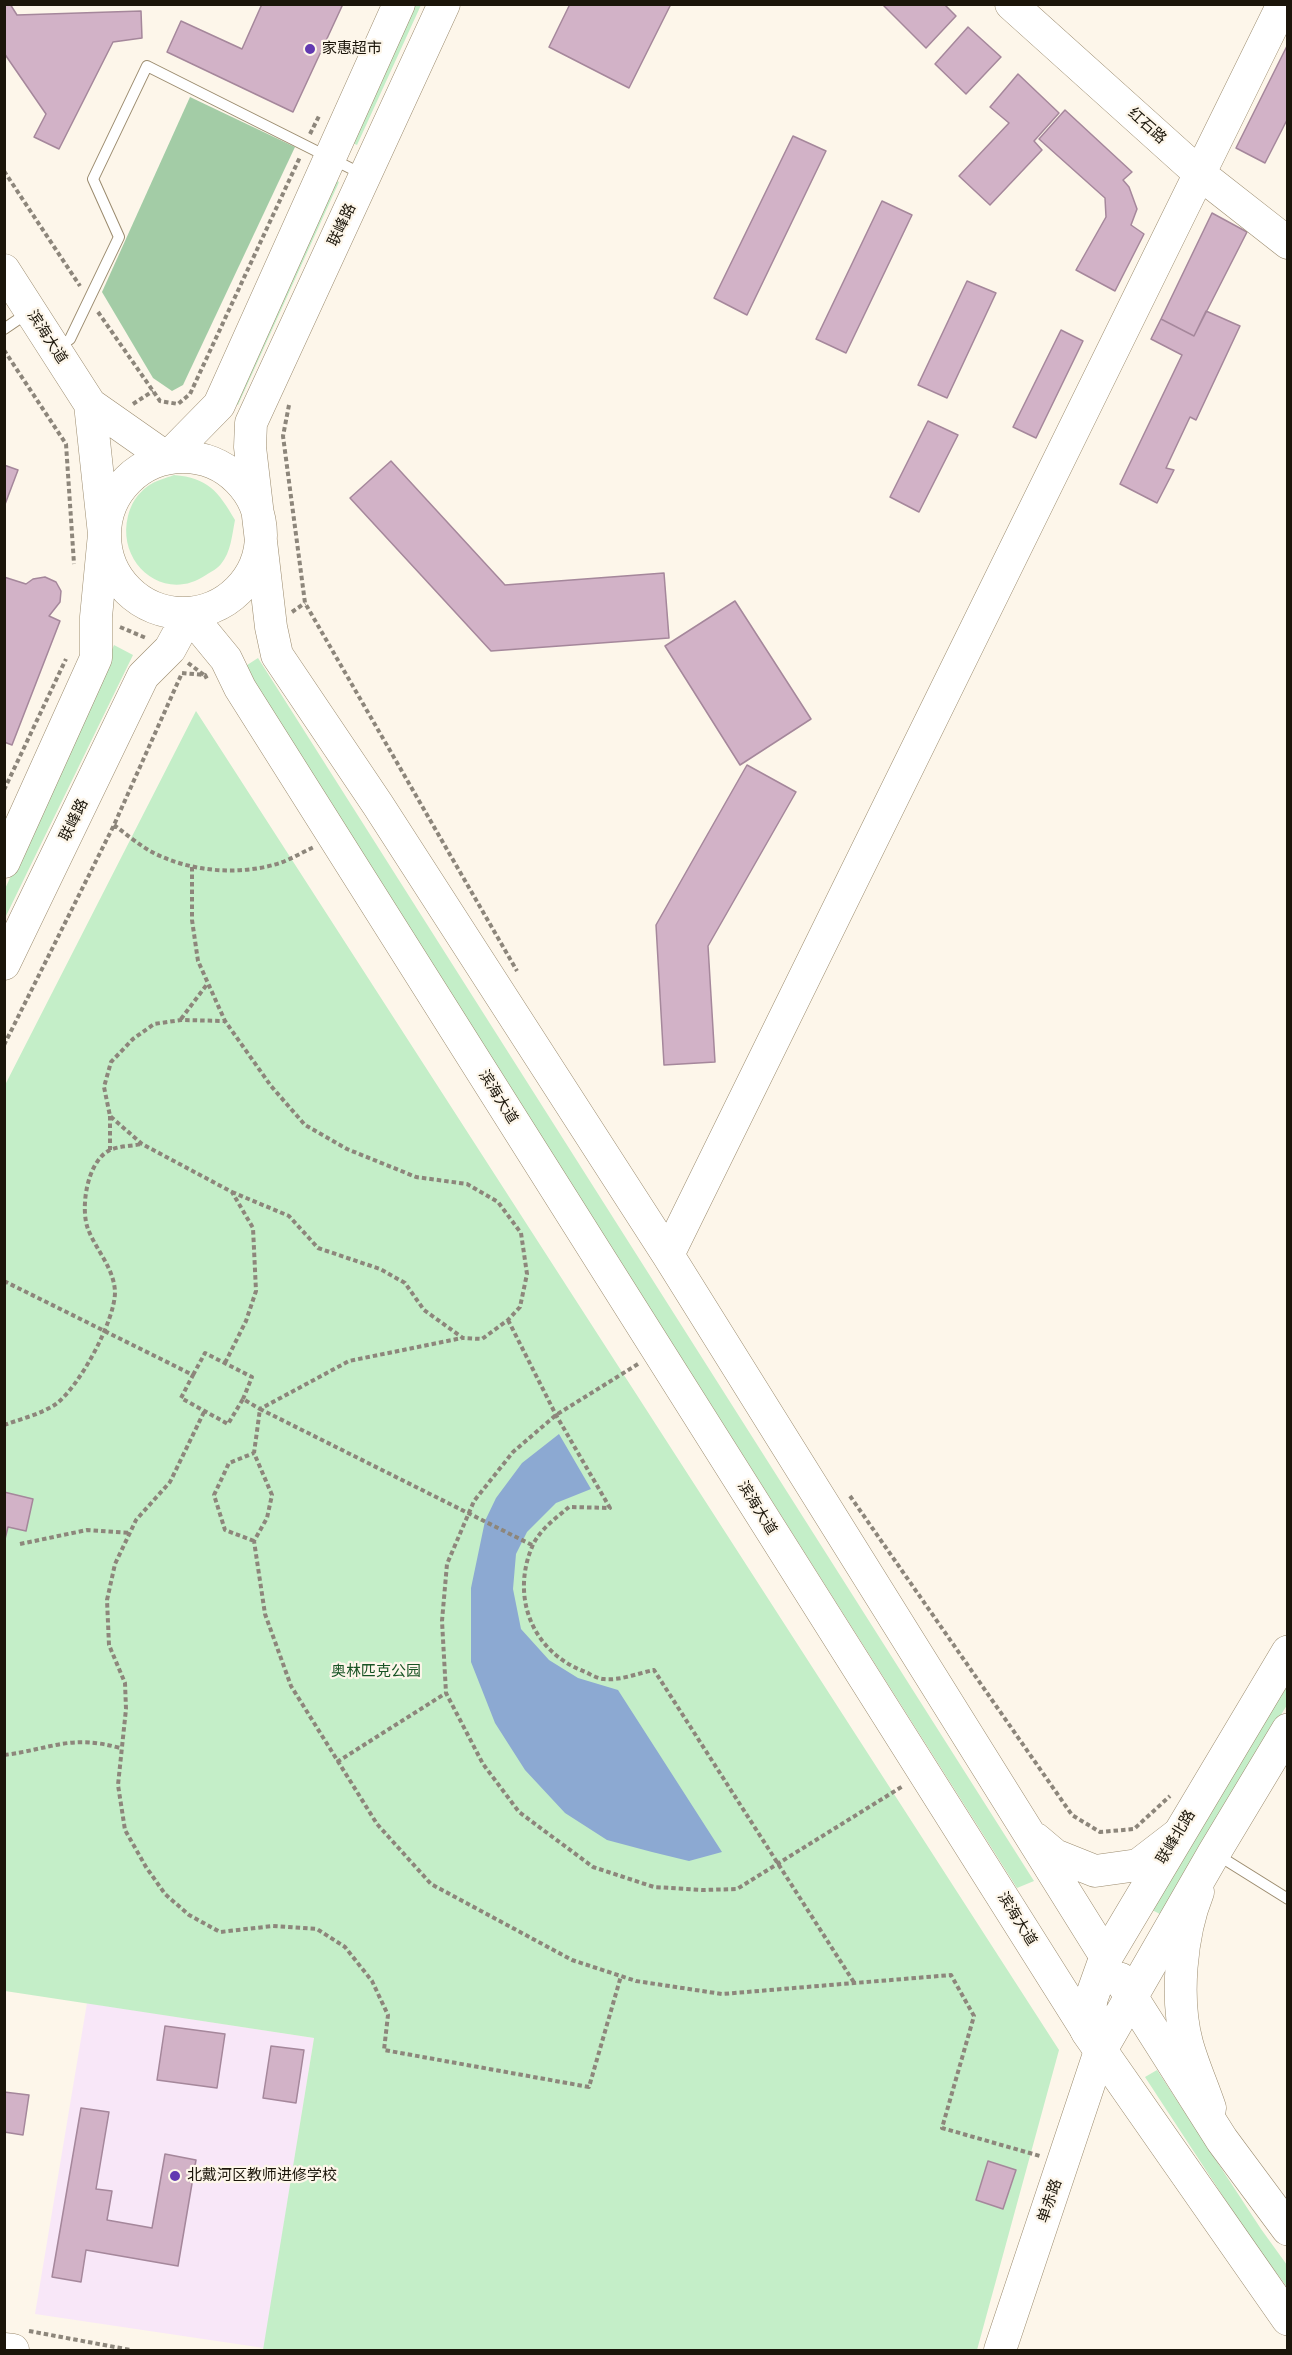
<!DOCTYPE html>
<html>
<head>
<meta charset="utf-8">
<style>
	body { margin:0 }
	#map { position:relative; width:1292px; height:2355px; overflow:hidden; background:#fdf6ea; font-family:Figtree,sans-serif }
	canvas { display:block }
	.frame { position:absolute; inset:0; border:6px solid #1b150a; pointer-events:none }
</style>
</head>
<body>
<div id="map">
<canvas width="1292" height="2355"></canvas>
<div class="frame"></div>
</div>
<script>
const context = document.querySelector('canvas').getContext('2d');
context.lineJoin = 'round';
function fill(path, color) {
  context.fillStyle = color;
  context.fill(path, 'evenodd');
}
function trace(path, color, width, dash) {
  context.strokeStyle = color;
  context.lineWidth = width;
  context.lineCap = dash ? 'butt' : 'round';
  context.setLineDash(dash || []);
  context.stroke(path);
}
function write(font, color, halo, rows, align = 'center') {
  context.font = font + ' Figtree,"Noto Sans SC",sans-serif';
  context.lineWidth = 4.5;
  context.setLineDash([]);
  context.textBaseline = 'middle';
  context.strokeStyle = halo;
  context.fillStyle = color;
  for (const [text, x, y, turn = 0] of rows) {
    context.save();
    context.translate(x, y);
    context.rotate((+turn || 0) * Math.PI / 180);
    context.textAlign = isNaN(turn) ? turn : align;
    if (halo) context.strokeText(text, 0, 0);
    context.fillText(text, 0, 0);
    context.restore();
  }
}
fill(new Path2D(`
	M87,2003L314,2038L264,2348L35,2314Z`), '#f8e7f8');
fill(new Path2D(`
	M411,5H421L357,145L348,141Z
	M330,178L339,182L238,405L228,400Z
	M174,475C208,478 218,491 235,520C232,535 231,552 221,564C218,568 211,572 206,575C164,604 116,563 128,516C131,504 137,494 148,486C155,481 166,478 174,475Z
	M114,645L133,655L5,918V889Z
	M258,658L1034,1881L1017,1888L244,667Z
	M196,711L1059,2050L977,2350H263L314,2038L5,1991L4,1087Z
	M1287,1676V1705L1160,1914L1152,1910L1210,1814Z
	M1157,2070L1261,2229L1287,2265V2287L1251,2239L1145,2077Z`), '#c4eec8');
fill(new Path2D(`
	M190,97L295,147L183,385L172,391L153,378L102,292Z`), '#a3cca6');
fill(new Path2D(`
	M559,1434L591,1489L556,1503L527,1532L516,1554L513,1589L521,1629L549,1660L578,1678L618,1690L722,1852L689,1861L652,1852L607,1840L565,1813L525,1770L495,1723L471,1662V1588L485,1521L496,1498L522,1463Z`), '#8ca9d2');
const building = new Path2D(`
	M4,4H10L17,15L141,11L142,38L113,42L59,149L34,137L46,114L4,53Z
	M262,4H343L293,112L167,52L181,21L242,49Z
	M570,4H671L629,88L549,47Z
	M882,4H944L956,16L926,48Z
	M968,27L1001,57L966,94L935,64Z
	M1288,44V118L1265,163L1236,148Z
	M1018,74L1059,113L1034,141L1042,150L990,205L959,176L1009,123L990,107Z
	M1065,110L1132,172L1123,180L1129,187L1137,209L1131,225L1144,234L1115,291L1076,270L1106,217L1105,198L1039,139Z
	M793,136L826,151L747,315L714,298Z
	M882,201L912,215L846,353L816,339Z
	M1212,213L1247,232L1194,336L1161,319Z
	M967,281L996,293L947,398L918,385Z
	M1206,311L1240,326L1196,420L1190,417L1166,468L1174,470L1157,503L1120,484L1182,355L1151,339L1161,319L1194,336Z
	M1061,330L1083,341L1036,438L1013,427Z
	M928,421L958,435L919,512L890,497Z
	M391,461L505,585L664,573L669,638L491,651L350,498Z
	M4,465L18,470L4,507Z
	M4,577L26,584L33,579L45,577L56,582L61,591L60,602L49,616L60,621L12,745L4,742Z
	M735,601L811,719L740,765L665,646Z
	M747,765L796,792L708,946L715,1062L664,1065L656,925Z
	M4,1492L33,1499L26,1531L8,1527L4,1543Z
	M165,2026L225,2034L217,2088L157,2080Z
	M271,2046L304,2050L296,2103L263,2098Z
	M4,2092L29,2095L23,2135L4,2132Z
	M81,2108L109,2112L96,2189L112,2191L107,2220L152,2228L165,2154L196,2160L178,2266L86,2250L81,2282L52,2277Z
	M988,2161L1016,2170L1003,2209L976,2200Z`);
fill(building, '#d2b2c7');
trace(building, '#a5879b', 1.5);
const lane = new Path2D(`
	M4,329L29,312
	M58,348L70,339L119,237L93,179L147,66L362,174
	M1216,1854L1288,1899`);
const secondary = new Path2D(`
	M444,4L251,423L250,447L271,627L277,655L378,805L668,1255L1106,1957
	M1011,4L1200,174L1288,243
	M4,270L90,404L167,458L219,405L399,4
	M105 535a78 78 0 1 1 156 0a78 78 0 1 1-156 0Z
	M4,862L96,658V617L104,534L90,404
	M4,964L143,676L170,649L189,614L226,659L240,688L1087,2031
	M668,1255L1283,4
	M1036,1839L1055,1855L1095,1871L1138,1865L1177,1835
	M1198,1892C1181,1934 1175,1998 1187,2043C1193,2065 1203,2087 1210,2108
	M4,2349L13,2350
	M1000,2350L1100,2051`);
const primary = new Path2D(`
	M1288,1652L1106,1957L1091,1999L1087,2031L1288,2319
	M1120,1979L1222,2140L1288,2229
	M1100,2051L1214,1853L1288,1730`);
trace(lane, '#9b8b6e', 12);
trace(secondary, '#9b8b6e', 33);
trace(primary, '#9b8b6e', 34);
trace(new Path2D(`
	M310,134L320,114
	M4,171L80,286
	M98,312L160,401L178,404L190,394L300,157
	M4,350L66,444L74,564
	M133,404L153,391
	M289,405L283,436L305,603L517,971
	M292,612L305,603
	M120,627L146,638
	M188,663L204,675
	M4,790L66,659
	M114,825C126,834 139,845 152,852C190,872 239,876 280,863C291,859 303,852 314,847
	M192,867V920L198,961L225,1021
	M181,1019L208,983
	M4,1045L114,825L182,673L205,675L207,679
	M110,1116V1150
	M4,1281L193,1375L181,1398L228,1424L243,1399L260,1409L349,1361L462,1338
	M508,1320L556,1415L610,1508L569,1507C556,1518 539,1530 532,1547C511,1597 532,1651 583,1671C589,1673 597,1679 604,1679C619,1681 639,1673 654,1670L855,1984
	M225,1363L246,1321L256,1291L253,1228L232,1192L142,1144L110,1116L104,1087L111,1062L133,1039L154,1024L181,1020L225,1021L271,1086L305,1125L347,1149L416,1177L467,1184L498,1202L521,1233L527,1274L520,1307L508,1320L482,1339L463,1338L424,1310L405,1283L380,1269L318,1248L289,1216L232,1192
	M638,1364L556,1415L513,1452L474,1501L447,1564L442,1621L446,1693L483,1764L519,1812L593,1867L654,1887L703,1890L737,1889L903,1786
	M193,1375L205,1353L252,1377L243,1399
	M204,1412L170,1482L136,1520L115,1564L107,1600L109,1645L125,1683L126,1709L118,1785L125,1830L146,1867L165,1894L189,1915L220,1932L273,1926L317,1929L345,1947L372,1981L388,2015L384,2050L589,2087L621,1976
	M4,1425C21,1419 41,1414 56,1404C79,1387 115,1321 115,1292C114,1268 96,1250 88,1229C80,1208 87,1161 110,1150C119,1146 132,1146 142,1144
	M850,1496L1072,1815L1100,1832L1134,1829L1170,1796
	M254,1541L225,1530L214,1495L229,1463L254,1453
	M20,1544L87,1530L130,1533
	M532,1545L260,1409L254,1453L272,1495L267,1518L254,1541L265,1614L291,1686L377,1824L431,1884L572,1960L636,1981L722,1994L951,1975L974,2016L942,2128L1040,2156
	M4,1755C52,1749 70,1734 120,1748
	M337,1762L446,1693
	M29,2331L131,2350`), '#8d867b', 4, [4.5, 3]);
trace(lane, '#fff', 10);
trace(secondary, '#fff', 32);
trace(primary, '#fff', 33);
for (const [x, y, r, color] of [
	[310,49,6,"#6239b1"],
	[175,2176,6,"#6239b1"]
]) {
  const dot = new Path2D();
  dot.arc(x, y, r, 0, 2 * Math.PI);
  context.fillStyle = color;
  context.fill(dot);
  trace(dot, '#fdf6ea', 2);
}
write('15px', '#1b150a', '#fdf6ea', [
	["家惠超市",322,49],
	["北戴河区教师进修学校",187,2176]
], 'left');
write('15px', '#1b150a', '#fdf6ea', [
	["红石路",1147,126,42],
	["联峰路",342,225,-65],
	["滨海大道",47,337,57],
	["联峰路",74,820,-64],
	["滨海大道",498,1097,58],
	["滨海大道",757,1508,58],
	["联峰北路",1176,1837,-59],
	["滨海大道",1017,1919,58],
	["单赤路",1050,2201,-71]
]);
write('15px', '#175323', '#fdf6ea', [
	["奥林匹克公园",376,1672]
]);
</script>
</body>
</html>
